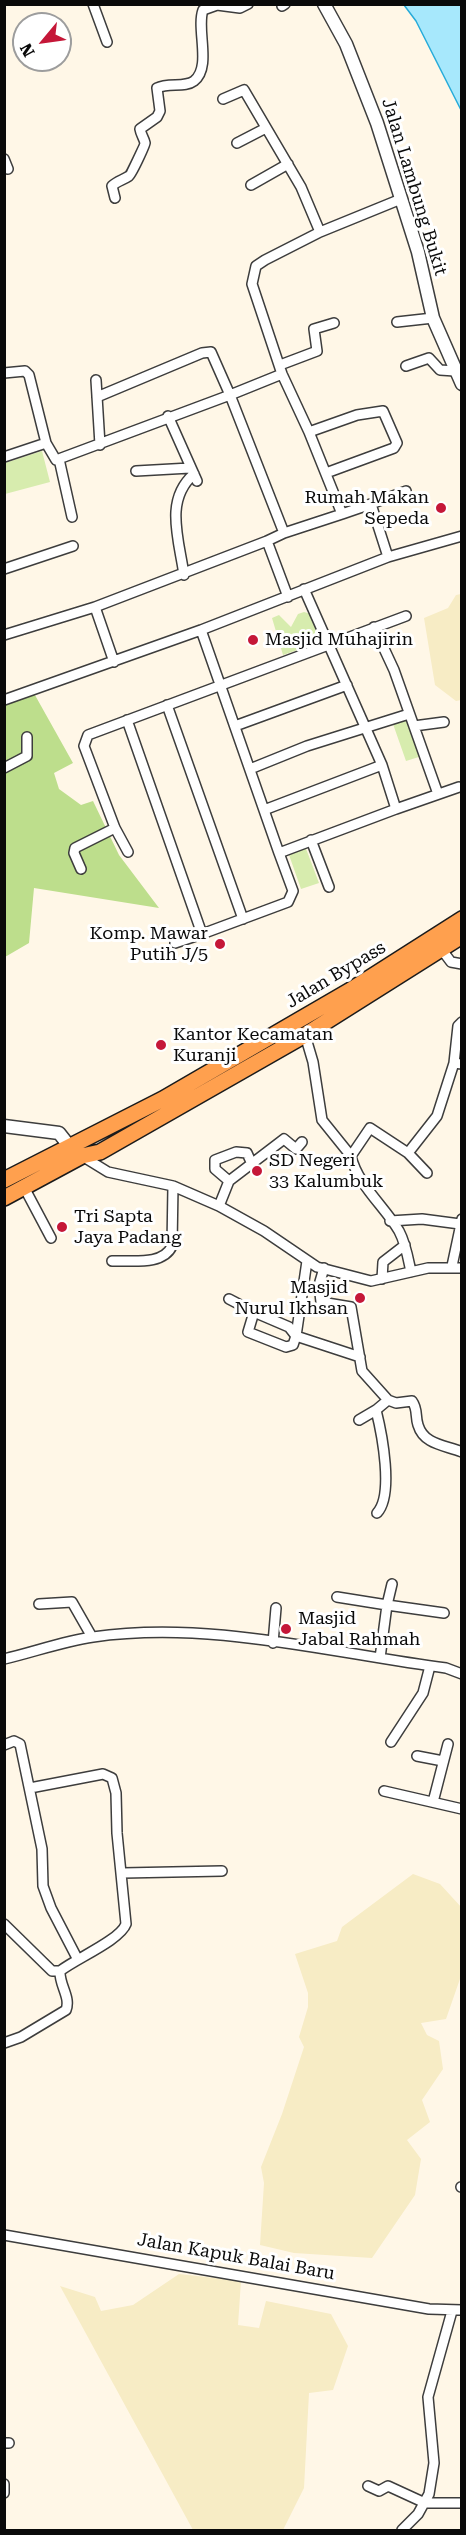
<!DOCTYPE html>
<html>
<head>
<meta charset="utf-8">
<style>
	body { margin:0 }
	#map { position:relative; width:466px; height:2535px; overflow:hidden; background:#fff7e7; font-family:"Roboto Serif",serif }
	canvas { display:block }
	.frame { position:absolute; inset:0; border:6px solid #0a0a0a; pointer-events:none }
	.north { position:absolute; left:12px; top:12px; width:60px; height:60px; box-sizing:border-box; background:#fff; border:2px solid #9d9d9d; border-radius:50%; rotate:241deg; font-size:16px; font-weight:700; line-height:24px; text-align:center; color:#0a0a0a }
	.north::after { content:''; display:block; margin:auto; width:21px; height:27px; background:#c51738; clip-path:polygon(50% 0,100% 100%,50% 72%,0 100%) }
</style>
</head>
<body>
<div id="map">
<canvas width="466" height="2535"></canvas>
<div class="frame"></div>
<div class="north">N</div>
</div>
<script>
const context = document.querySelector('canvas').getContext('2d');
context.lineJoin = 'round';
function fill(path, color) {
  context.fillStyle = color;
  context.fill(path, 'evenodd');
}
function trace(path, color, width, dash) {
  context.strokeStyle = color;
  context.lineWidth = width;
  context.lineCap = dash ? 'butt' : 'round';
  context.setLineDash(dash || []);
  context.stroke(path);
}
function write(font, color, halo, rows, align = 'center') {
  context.font = font + ' "Roboto Serif",serif';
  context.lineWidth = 6;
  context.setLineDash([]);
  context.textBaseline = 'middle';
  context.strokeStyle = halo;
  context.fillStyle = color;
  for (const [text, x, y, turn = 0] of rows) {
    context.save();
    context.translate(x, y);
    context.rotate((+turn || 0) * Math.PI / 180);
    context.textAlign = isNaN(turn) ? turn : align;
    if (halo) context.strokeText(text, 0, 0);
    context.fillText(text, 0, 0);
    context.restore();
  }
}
fill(new Path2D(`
	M461,594V700L456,701L435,685L424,618L448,608L456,595Z
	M413,1874L440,1884L462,1908L461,1976L446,2019L421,2023L427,2035L439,2041L443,2069L422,2100L430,2122L407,2140L421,2159L415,2195L372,2258L294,2253L260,2245L264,2183L261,2167L282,2114L304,2047L299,2037L308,2007V1993L295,1954L337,1941L342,1927Z
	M179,2274L241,2281L238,2325L259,2328L266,2301L331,2314L348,2346L333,2390L309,2393L304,2488L283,2530H193L60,2286L95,2297L101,2311L133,2305Z`), '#f7ecc5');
fill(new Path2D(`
	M42,451L50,482L5,494V463Z
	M304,612L311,614L324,641L283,655L272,618L279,615L291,627L298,614Z
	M410,719L422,756L406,761L393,724Z
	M305,846L319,883L301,889L288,852Z`), '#d7ecae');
fill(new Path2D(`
	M31,688L73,763L54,773L59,789L81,805L93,801L119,855L159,908L34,888L29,943L5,957V696Z`), '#bdde8c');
const water = new Path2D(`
	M404,5H461V110L416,21Z`);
fill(water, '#a7e8fc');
trace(water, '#27abd9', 1.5);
const minor = new Path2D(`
	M93,4L107,42
	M282,6L285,4
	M223,99L244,90L301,187L320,232
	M237,143L266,128
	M4,159L8,169
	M251,185L288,164
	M115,198L112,186C117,181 123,180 129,176C131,175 145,145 145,143C144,138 141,135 140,129L157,117L160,111L157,88C168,82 185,88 194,81C212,67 196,29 203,10L217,5L240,8L248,4
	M397,322L433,318
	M280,365L317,351L314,329L334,323
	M406,366L429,358L440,370L455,371
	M4,373L25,371L29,375L46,443
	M282,374L230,395L284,533L342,514
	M96,380L100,445
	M168,416L197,481
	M309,432L357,415L383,411L397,443L394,448L326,473
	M4,457L46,443L56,460L230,395L211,352L202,353L97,397
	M59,459L72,517
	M136,471L190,468
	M371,504L406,491
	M284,533L267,541L288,597
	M388,557L371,504L342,514L309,432L282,374L252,284L256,266L265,260L320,232L401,199
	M4,569L73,546
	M184,575C179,539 164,500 194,474
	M374,627L394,670L438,794
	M201,630L279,853
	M4,635L95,607
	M114,662L95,607L267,541
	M4,700L201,630L388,557L462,536
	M167,705L243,919
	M127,720L202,934L288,902L293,891L279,853L396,809L382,765L304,589
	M235,726L347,685
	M414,726L444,722
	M4,768L27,756V737
	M250,769L307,746L409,714
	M396,809L459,787
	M264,810L382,765
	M311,840L329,887
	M128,852L115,828L84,746L88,735L406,616
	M81,869L74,853L75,848L115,828
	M175,943L202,934
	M442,950L451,962L462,964
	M305,1035L313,1062L322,1120L351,1156
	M454,1063L458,1026L462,1022
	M408,1153L427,1173
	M82,1156L108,1172L173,1186L219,1206L264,1231L317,1267L371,1281L428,1268H462
	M229,1181L215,1169V1160L236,1152L247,1153L251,1162
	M25,1189L51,1238
	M219,1206L229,1181L284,1139L296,1149L302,1142
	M390,1221L422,1219L460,1224
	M112,1261C131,1260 163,1266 172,1246L173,1186
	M307,1261L296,1336L293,1345L286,1347L248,1332L254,1312L289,1327L296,1336L360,1357
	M452,1266L462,1219
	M324,1268L319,1285L321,1302L351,1307L362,1371L388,1400L396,1403L412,1401C418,1409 415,1416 418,1425C424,1445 445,1445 462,1452
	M411,1272C408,1258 406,1244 399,1231C385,1207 357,1184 351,1156L370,1128L408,1153L437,1116L454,1063L462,1064
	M382,1279L383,1262L405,1245
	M229,1299L254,1312
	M359,1420L376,1410
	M377,1513C394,1495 382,1434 376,1410L388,1400
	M337,1597L387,1605L392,1584
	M39,1604L72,1602L92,1637
	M273,1643L276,1608
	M380,1658L387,1605L444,1613
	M4,1659C34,1652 64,1641 93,1637C210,1620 330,1653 446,1668L462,1674
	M391,1742L423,1693L430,1666
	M4,1745L14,1741L20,1744L42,1849L43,1886L51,1908L77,1958
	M417,1756L443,1761
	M384,1791L462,1809
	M433,1802L448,1744
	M123,1873L222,1871
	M4,1924L52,1971H60
	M4,2043L21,2037L66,2010C71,1997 59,1985 60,1971C77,1958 120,1940 126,1924L117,1833L116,1793L112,1778L103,1774L30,1788
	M461,2187H462
	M4,2235L429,2309L462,2310
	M4,2443H9
	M4,2484V2493
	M368,2486L379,2491L388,2486L425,2503H462
	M402,2530L418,2514L429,2494L434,2463L428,2397L452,2311`);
const tertiary = new Path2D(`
	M324,4L346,44L377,123L418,252L433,318L462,384
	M4,1126L59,1133L70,1147`);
const trunk = new Path2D(`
	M4,1180L163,1099L349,991L462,919
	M4,1198L82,1156L100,1152L305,1035L462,936`);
trace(minor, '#3d3d3d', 12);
trace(tertiary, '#3d3d3d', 15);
trace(trunk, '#1b1b1b', 18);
trace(minor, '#fff', 9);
trace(tertiary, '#fff', 12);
trace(trunk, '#ffa04e', 15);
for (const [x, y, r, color] of [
	[441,508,6,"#c51738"],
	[253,640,6,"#c51738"],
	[220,944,6,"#c51738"],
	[161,1045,6,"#c51738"],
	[257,1171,6,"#c51738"],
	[62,1227,6,"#c51738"],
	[360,1298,6,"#c51738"],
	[286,1629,6,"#c51738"]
]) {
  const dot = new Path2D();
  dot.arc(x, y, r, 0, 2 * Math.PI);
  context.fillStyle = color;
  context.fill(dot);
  trace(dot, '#fff', 2);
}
write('18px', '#0a0a0a', '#fff', [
	["Jalan Lambung Bukit",414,187,73],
	["Jalan Bypass",336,975,-31],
	["Jalan Kapuk Balai Baru",236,2257,10]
]);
write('18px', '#0a0a0a', '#fff', [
	["Rumah Makan",429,498,"right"],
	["Sepeda",429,519,"right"],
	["Masjid Muhajirin",265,640],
	["Komp. Mawar",208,934,"right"],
	["Putih J/5",208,955,"right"],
	["Kantor Kecamatan",173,1035],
	["Kuranji",173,1056],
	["SD Negeri",269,1161],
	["33 Kalumbuk",269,1182],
	["Tri Sapta",74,1217],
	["Jaya Padang",74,1238],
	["Masjid",348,1288,"right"],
	["Nurul Ikhsan",348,1309,"right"],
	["Masjid",298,1619],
	["Jabal Rahmah",298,1640]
], 'left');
</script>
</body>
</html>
